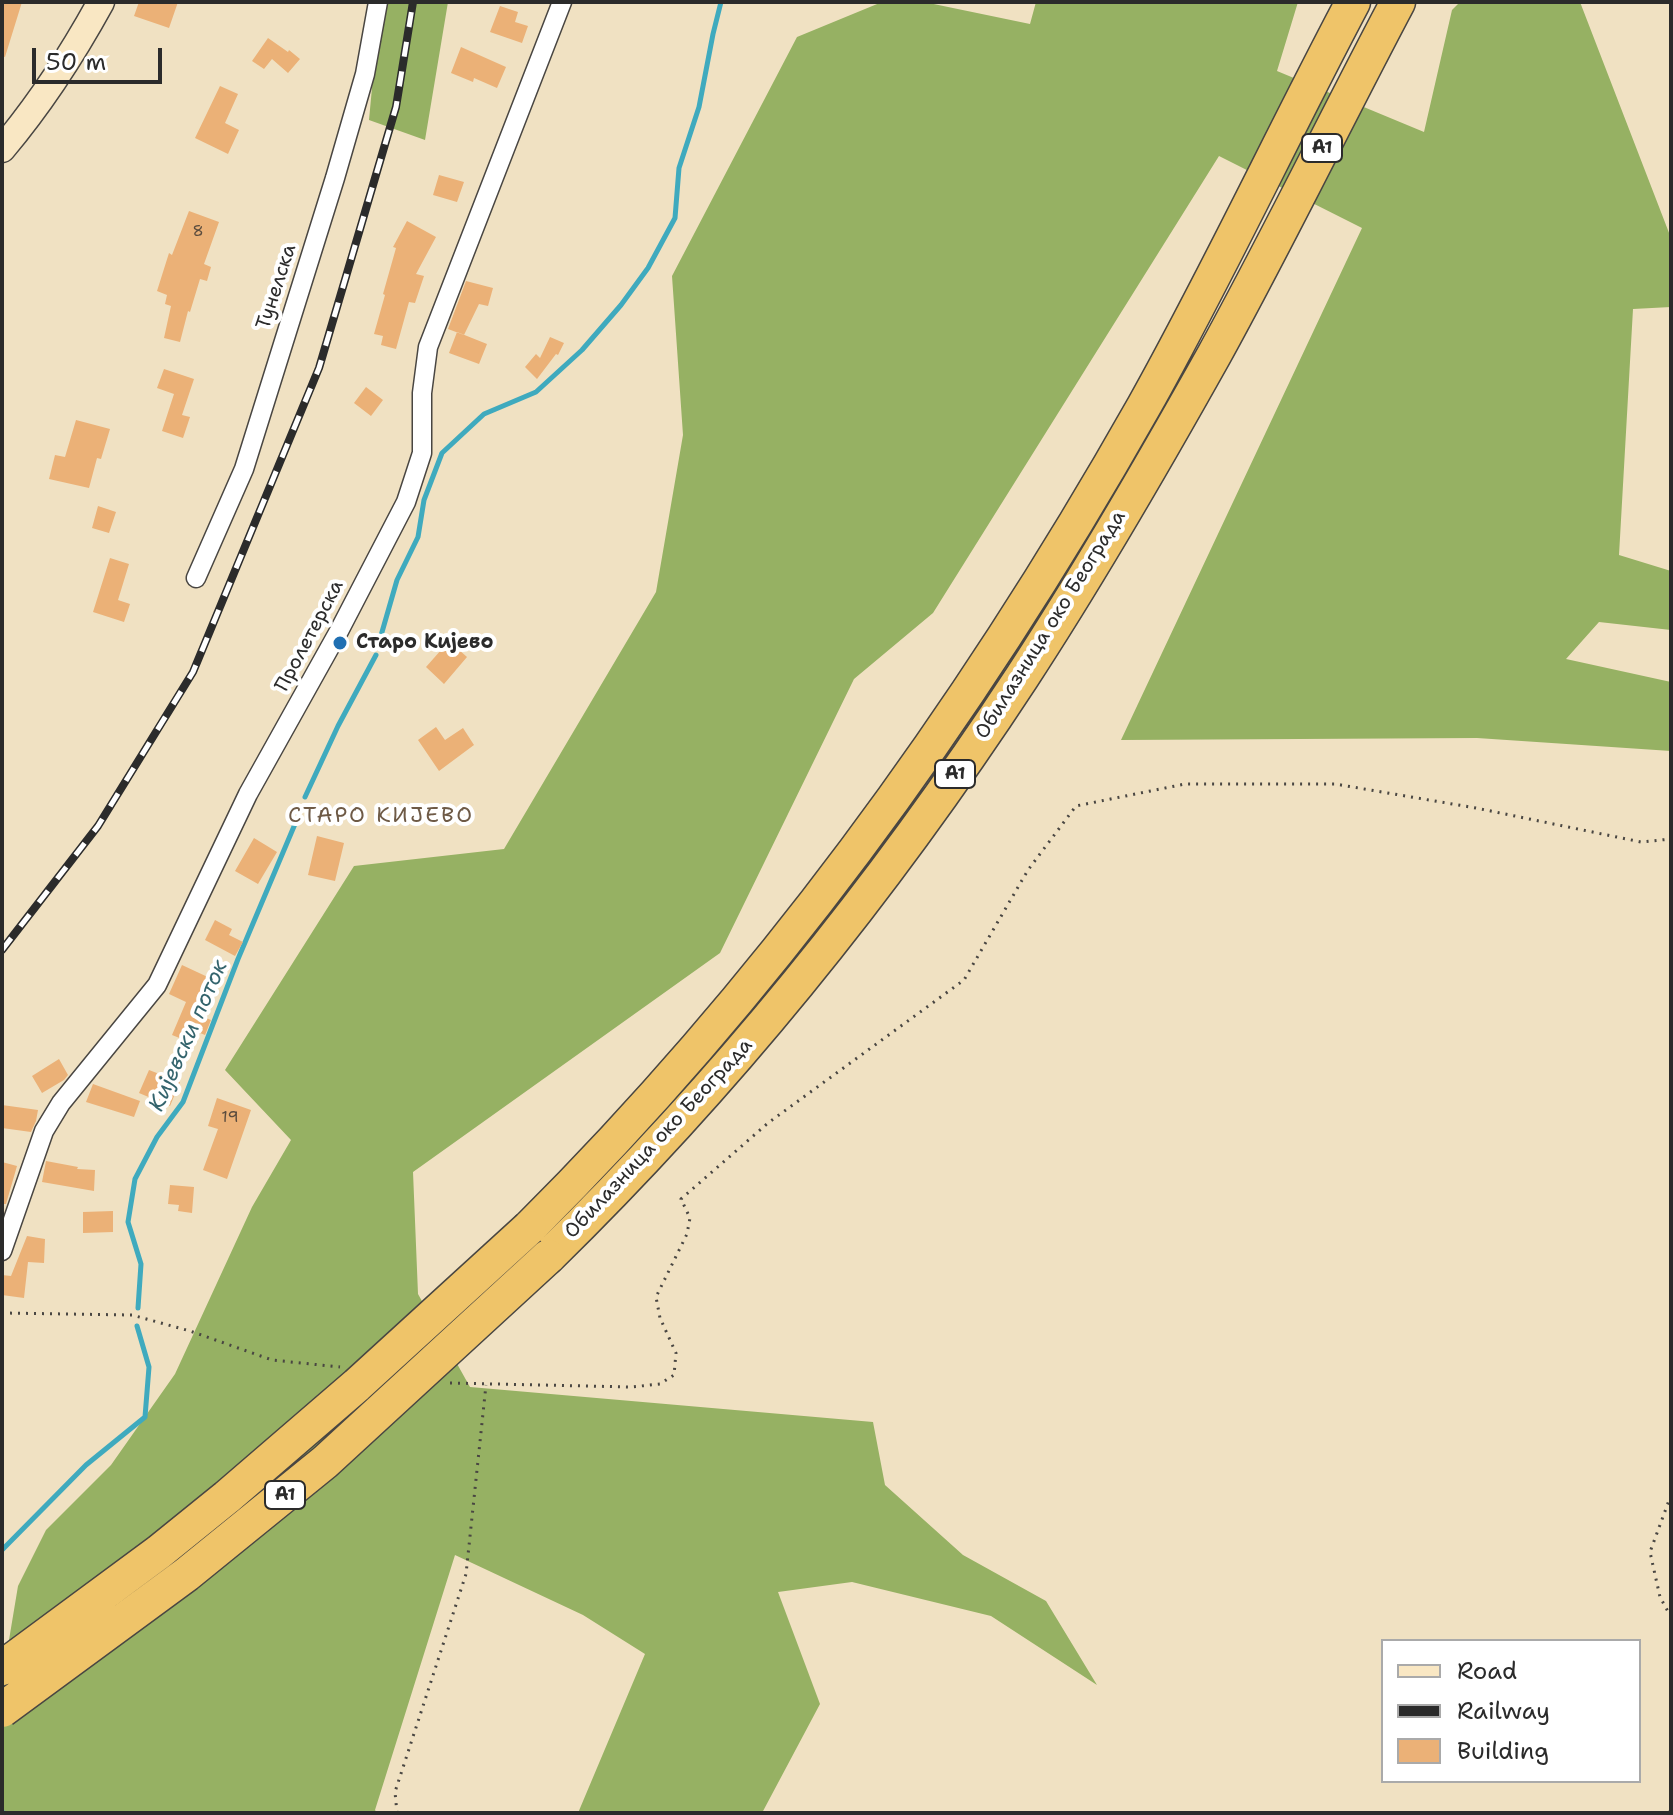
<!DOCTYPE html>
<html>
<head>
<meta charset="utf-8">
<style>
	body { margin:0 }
	#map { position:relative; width:1673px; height:1815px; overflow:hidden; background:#f0e1c2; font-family:"Shantell Sans",sans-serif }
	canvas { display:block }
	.frame { position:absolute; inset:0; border:4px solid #2b2b2b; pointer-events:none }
	.legend { position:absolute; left:1381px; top:1639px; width:260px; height:144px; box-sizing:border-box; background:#fff; border:2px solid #aaa; margin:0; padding:10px 14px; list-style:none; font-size:24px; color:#2b2b2b }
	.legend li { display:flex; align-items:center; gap:16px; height:40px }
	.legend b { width:40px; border:2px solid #aaa }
	.scale { position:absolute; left:32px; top:48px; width:130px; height:36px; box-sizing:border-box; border:4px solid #2b2b2b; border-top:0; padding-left:10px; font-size:24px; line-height:28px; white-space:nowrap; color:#2b2b2b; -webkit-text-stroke:6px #fff; paint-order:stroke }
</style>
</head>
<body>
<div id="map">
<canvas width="1673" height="1815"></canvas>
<div class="frame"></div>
<ul class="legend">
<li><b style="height:10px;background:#f9e7c3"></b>Road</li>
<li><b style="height:10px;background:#2b2b2b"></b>Railway</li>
<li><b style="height:22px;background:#ebb177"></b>Building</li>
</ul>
<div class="scale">50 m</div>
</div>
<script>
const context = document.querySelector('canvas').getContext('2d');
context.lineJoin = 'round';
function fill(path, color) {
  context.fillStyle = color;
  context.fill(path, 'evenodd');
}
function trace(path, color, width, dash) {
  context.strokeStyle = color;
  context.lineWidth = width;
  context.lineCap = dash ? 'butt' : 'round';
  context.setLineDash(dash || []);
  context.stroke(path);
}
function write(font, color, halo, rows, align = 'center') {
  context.font = font + ' "Shantell Sans",sans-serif';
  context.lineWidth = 8;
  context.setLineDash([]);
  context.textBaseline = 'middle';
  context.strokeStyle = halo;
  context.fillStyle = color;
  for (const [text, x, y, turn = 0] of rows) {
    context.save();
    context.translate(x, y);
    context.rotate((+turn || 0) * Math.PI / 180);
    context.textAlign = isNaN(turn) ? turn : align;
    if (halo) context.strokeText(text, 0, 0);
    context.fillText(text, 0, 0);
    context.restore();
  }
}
fill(new Path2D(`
	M380,2H448L425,140L369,120Z
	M882,2H924L1030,24L1036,2H1298L1277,71L1424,132L1452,10L1460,2H1580L1671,238V307L1633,309L1619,555L1671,571V630L1599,622L1566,659L1671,682V751L1477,738L1121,740L1362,228L1219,156L933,613L854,679L720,953L413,1172L418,1294L470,1387L873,1422L885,1485L963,1555L1046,1601L1097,1685L991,1616L852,1582L778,1592L820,1704L762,1813H578L645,1654L583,1615L455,1555L375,1810L377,1813H2V1682L18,1586L46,1530L111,1465L175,1374L252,1207L291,1140L225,1070L354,866L504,849L656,592L683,435L672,276L797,37Z`), '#96b163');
trace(new Path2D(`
	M380,639L397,580L418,537L424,500L442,453L484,414L536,392L582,350L621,305L648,268L675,218L679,168L699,107L713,34L721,2
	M305,797L338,726L376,655
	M138,1308L141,1264L128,1222L135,1179L157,1137L183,1102L238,959L295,824
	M2,1550L86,1465L145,1417L149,1367L137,1326
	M2,1811L3,1813`), '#3faabe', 5);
fill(new Path2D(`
	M2,2H22L5,57L2,56Z
	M139,2H178L169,28L134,16Z
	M500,6L518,12L515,22L528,26L522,43L490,32Z
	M268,38L288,52L289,50L300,59L288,73L272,59L264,69L252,61Z
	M461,47L506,67L497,88L474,78L473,82L451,73Z
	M220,86L238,94L225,123L239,130L228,154L195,138Z
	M439,175L464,182L457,202L433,195Z
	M189,211L219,222L204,264L211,267L207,281L200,279L190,312L188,311L180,342L164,338L171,306L165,304L167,295L157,291L169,253L172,255Z
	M407,221L436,237L416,274L424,276L415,303L409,302L396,349L381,345L383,336L374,334L385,295L383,294L396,248L393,247Z
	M466,281L493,288L488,306L479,304L464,335L448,329Z
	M457,332L487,344L479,364L449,353Z
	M550,337L564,343L558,355L556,354L537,379L525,367L536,354L540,358Z
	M164,369L194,379L182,415L190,417L183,438L162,431L174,394L157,388Z
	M366,387L383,400L371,416L354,403Z
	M76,420L110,429L101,459L97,458L89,488L49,479L55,455L65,457Z
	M98,506L116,512L109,533L92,528Z
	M110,558L129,564L118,600L130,604L124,622L93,612Z
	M449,641L467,657L444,684L426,667Z
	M436,727L445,740L463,728L474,745L439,771L418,740Z
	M317,836L344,843L335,881L308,875Z
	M254,838L277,852L258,884L235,871Z
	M215,920L232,929L229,935L243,942L235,956L205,940Z
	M182,965L212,979L195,1013L211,1020L205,1035L188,1028L182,1039L172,1035L186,1002L169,994Z
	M59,1059L68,1075L64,1080L42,1093L32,1076Z
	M149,1070L180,1082L170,1106L139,1093Z
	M93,1084L140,1101L134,1117L86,1102Z
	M217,1098L251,1110L227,1179L203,1170L218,1129L208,1126Z
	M2,1105L38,1110L36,1121L31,1132L2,1128Z
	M46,1161L78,1167L77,1169L95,1170L94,1191L42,1182Z
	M2,1162L17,1166L6,1204H2Z
	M170,1185L194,1187L192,1213L178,1211L179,1205L168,1204Z
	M113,1211V1232L83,1233V1212Z
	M27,1236L45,1239L44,1263L28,1262L24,1298L2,1295V1275L11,1276Z`), '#ebb177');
const street = new Path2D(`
	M196,578L244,469L335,178L365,74L378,2
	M2,1251L44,1131L61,1103L157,985L248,794L339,631L406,502L422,453V393L428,347L562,2`);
const secondary = new Path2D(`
	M2,149C40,104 73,53 101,2`);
const highway = new Path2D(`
	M529,1228C773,985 975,705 1144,406C1218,274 1282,136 1353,2
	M548,1257C727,1082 885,886 1022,677C1090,573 1153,464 1214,355C1278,239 1336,119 1398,2`);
trace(street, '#494642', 21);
trace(secondary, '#494642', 29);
trace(highway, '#494642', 37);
trace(new Path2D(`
	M2,1313L132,1315L190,1331L272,1360L340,1367
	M450,1383L631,1387L660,1384L674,1375L676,1353L660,1318L656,1297L687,1234L690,1218L681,1199L768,1123L964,980L1028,870L1076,806L1185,784H1335L1476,808L1641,842L1671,839
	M1671,1495L1650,1552L1660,1597L1671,1617
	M397,1813L395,1792L466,1574L486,1385
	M1668,1813L1671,1810`), '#494642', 3, [2, 6]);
trace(street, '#fff', 18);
trace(secondary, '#f9e7c3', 26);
trace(highway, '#efc469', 34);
const rail = new Path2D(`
	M2,950L98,826L193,672L319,368L396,107L413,2`);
trace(rail, '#2b2b2b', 8);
trace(rail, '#fff', 5, [15]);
const highwayBridge = new Path2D(`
	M2,1668L159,1552L227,1497L357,1385L529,1228
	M2,1710L187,1574L325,1462L548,1257`);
trace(highwayBridge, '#494642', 37, []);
trace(highwayBridge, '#efc469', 34);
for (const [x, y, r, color] of [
	[340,643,8,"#1f6fb2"]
]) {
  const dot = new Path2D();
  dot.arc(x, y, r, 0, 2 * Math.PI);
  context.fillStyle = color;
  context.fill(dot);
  trace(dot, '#fff', 3);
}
write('16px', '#5b4c3e', null, [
	["8",198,232],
	["19",230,1118]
]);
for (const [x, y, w] of [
	[1322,148,40],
	[955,774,40],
	[285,1495,40]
]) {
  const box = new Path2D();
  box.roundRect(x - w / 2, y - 14, w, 28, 6);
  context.fillStyle = '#fff';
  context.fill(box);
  trace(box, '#2b2b2b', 2);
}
write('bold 18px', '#2b2b2b', null, [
	["A1",1322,148],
	["A1",955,774],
	["A1",285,1495]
]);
write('20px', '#2b2b2b', '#fff', [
	["Тунелска",277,287,-72],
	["Обилазница око Београда",1051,625,-58],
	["Пролетерска",310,636,-62],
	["Обилазница око Београда",659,1139,-47]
]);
write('bold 20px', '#2b2b2b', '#fff', [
	["Старо Кијево",356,643]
], 'left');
context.letterSpacing = '2px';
write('22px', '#6e5a46', '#fff', [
	["СТАРО КИЈЕВО",381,816]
]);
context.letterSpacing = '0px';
write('italic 22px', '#34646d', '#fff', [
	["Кијевски поток",189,1036,-66]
]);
</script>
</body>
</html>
